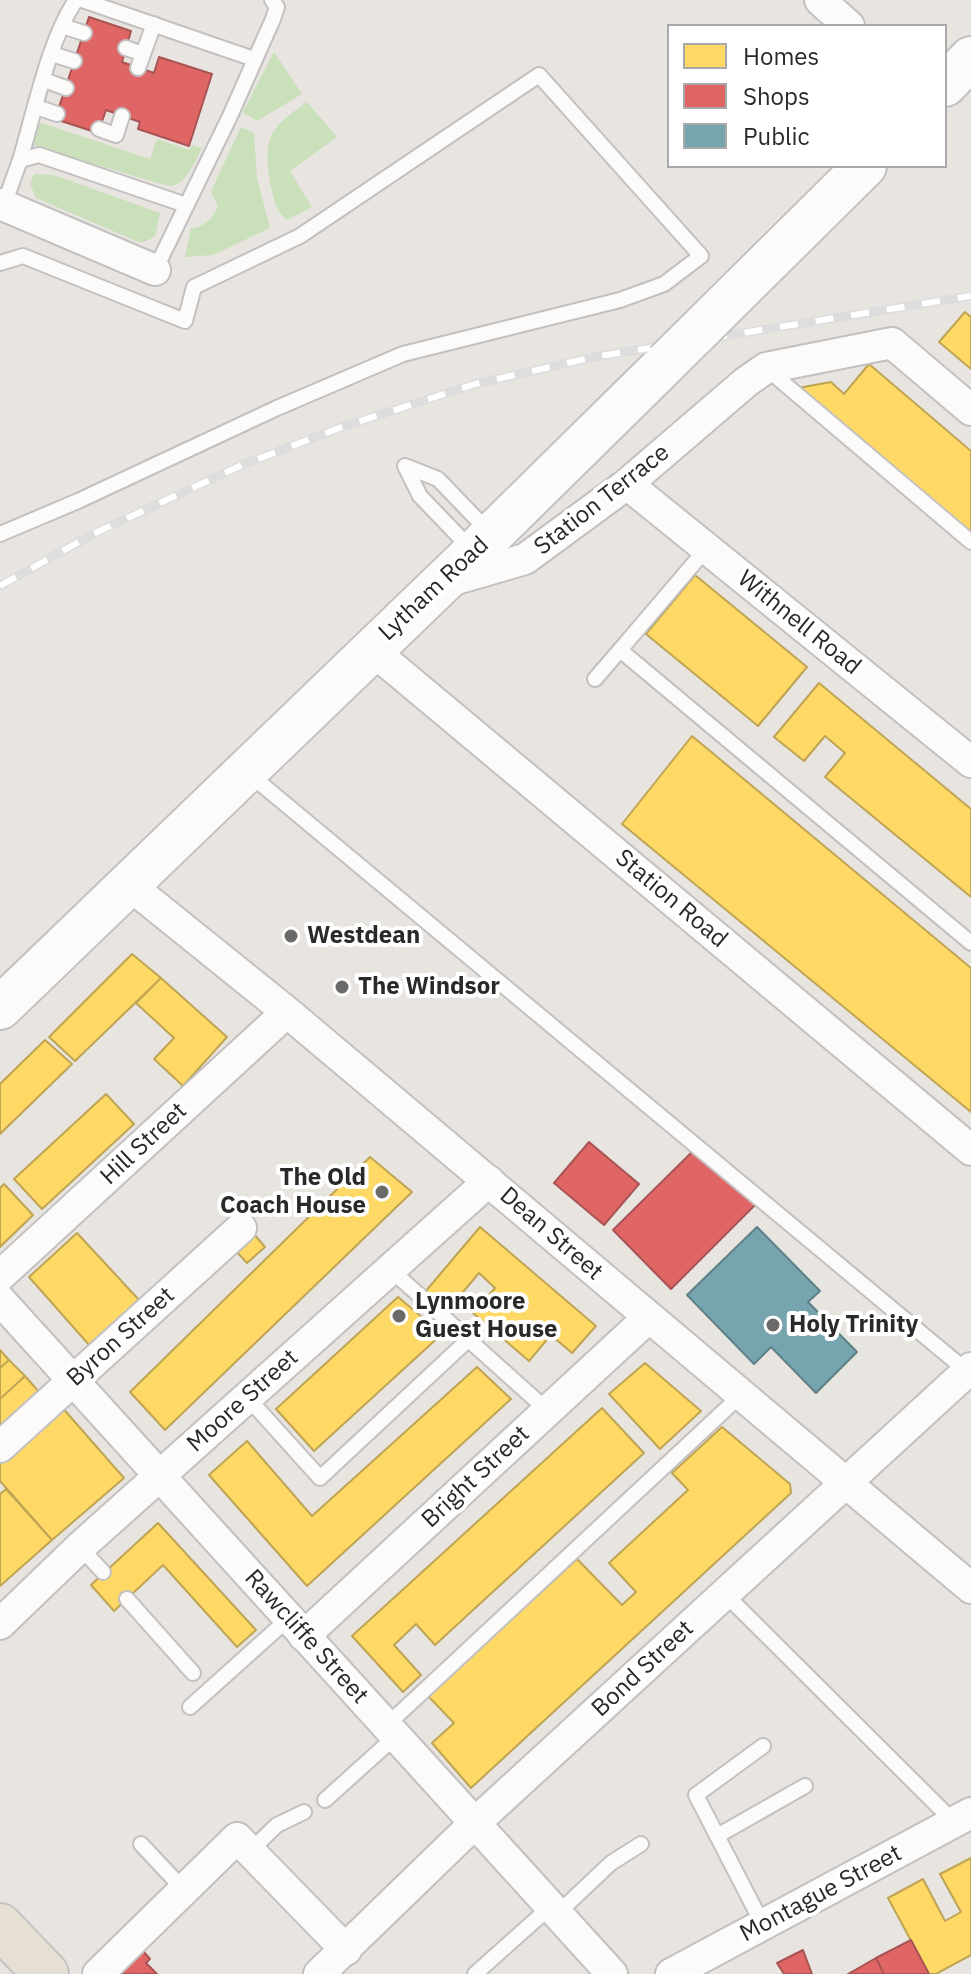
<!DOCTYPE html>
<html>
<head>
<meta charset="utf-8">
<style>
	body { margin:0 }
	#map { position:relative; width:971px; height:1974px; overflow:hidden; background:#e8e4e0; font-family:"IBM Plex Sans",sans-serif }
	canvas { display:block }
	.legend { position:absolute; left:667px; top:24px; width:280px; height:144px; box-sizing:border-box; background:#fff; border:2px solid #a9a9a9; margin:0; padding:10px 14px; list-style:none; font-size:24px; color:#292929 }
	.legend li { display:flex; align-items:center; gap:16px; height:40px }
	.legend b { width:40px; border:2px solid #a9a9a9 }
</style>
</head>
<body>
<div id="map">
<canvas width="971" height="1974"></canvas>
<ul class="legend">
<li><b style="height:22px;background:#ffd966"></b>Homes</li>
<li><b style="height:22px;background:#e06666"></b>Shops</li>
<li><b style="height:22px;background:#76a5af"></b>Public</li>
</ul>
</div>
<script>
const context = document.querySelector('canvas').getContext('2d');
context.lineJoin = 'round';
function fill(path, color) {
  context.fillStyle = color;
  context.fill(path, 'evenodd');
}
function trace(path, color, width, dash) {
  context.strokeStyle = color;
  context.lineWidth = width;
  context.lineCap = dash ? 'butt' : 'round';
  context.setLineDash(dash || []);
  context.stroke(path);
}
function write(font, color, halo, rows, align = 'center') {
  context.font = font + ' "IBM Plex Sans",sans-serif';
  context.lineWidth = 8;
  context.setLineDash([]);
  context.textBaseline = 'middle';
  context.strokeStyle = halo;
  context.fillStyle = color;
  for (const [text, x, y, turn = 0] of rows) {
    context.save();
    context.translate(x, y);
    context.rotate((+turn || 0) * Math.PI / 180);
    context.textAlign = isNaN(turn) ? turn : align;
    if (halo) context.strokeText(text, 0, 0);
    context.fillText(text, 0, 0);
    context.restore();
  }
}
fill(new Path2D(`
	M274,52L302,94L257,121L243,112Z
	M307,102L337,137L290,171L312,207L287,220C276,211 274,201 271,187C262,139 268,129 307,102Z
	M42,123L150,159L157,139L189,150L192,145L202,148C194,162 187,186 168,186L40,148L34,145L31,137L37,124Z
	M241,127L254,133L257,178L270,228L213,255L185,257L191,228C204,228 213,217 218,207L211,191Z
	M34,174L54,175L160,213L155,237L141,243L36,198L30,184Z`), '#c9e0bb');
const homes = new Path2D(`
	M965,312L971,317V369L939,342Z
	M869,364L971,451V534L798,388L831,382L844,394Z
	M695,575L807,667L758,726L646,634Z
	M819,683L971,809V897L825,777L845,753L825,736L804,761L774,737Z
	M692,736L971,968V1112L622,824Z
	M132,954L161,978L75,1061L49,1037Z
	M161,978L227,1037L183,1086L154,1059L174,1038L136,1003Z
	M45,1040L72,1064L0,1134V1084Z
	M106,1094L134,1124L42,1209L14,1179Z
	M370,1157L412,1192L165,1430L130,1392Z
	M4,1184L33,1215L0,1247V1188Z
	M480,1227L596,1326L572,1353L551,1335L529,1361L473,1313L495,1288L479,1273L447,1311L425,1292Z
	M77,1233L140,1301L90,1346L29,1277Z
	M253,1233L265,1247L247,1263L235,1250Z
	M398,1297L442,1334L314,1451L276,1409Z
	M0,1350L9,1360L0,1368Z
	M9,1360L25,1376L0,1399V1368Z
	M645,1363L701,1411L660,1449L609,1394Z
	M477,1367L511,1399L307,1586L209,1475L247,1441L312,1516Z
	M25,1376L40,1393L0,1430V1399Z
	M60,1405L124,1478L52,1540L0,1481V1460Z
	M602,1408L644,1453L435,1645L416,1624L394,1645L421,1675L403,1692L352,1636Z
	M722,1427L790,1484L791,1493L471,1788L432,1743L454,1723L428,1696L577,1559L622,1605L636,1592L609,1563L688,1490L672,1473Z
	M6,1489L52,1540L0,1586V1494Z
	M158,1523L256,1630L237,1647L163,1565L114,1611L91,1585Z
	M971,1858V1955L936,1974H929L888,1898L923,1879L945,1921L961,1912L940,1874Z`);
fill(homes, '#ffd966');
trace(homes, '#bfa454', 2);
const shops = new Path2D(`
	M89,17L131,31L122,62L154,73L159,57L212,74L189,146L138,129L140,122L106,110L98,133L55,119Z
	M589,1142L639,1184L604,1225L554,1183Z
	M695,1149L758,1202L671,1289L613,1230Z
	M911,1940L929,1974H884L876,1958Z
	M803,1950L812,1974H784L777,1963Z
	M143,1951L150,1959L146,1963L157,1974H118Z
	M876,1958L884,1974H848Z`);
fill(shops, '#e06666');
trace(shops, '#a95454', 2);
const public = new Path2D(`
	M757,1227L820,1291L808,1302L857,1352L816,1393L771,1347L754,1364L687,1295Z`);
fill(public, '#76a5af');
trace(public, '#5f8087', 2);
const service = new Path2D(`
	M82,0L254,59
	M62,26L84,33
	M126,48L143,54
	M52,54L74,61
	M138,68L154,24
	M44,80L66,88
	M36,107L57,114
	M99,129L116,135L122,116
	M20,160C34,114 49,39 76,0
	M4,205L20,160L39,155L186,205
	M0,263L23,256L185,321L194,287L300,236L539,75L701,256L664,284L620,300L403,354L277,408L78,501L0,534
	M155,270L230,116L273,19L277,7L272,0
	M767,369L971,542
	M405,466L438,479L489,532
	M405,466L420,496L471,549
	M707,548L620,650L971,943
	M595,679L620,650
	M248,773L968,1372
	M391,1270L548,1411
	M247,1397L320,1478L469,1339
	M80,1547L103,1572
	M724,1593L954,1822
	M127,1599L193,1673
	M190,1707L288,1619
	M386,1726L741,1395
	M763,1746L696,1795L763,1925
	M325,1800L396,1736
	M717,1836L805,1786
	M141,1844L184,1890
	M250,1851L277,1825L304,1812
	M557,1914L611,1863L641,1844
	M475,1974L550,1907`);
const minor = new Path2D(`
	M820,0L849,26
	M0,204L155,270
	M627,484L971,762
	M446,582L525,559L627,484L746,382L766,368L892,343L971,410
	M371,649L971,1150
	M128,884L287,1012L971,1588
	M0,1276L287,1012
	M0,1300L612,1974
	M0,1447L241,1228
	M0,1624L80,1547L489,1181
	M304,1636L648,1318
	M98,1974L237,1838L346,1950
	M319,1974L476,1822L971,1368
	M671,1974L971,1813`);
const secondary = new Path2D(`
	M945,85L971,58
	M769,261L865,166
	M0,1008L474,552L666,363`);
const trunk = new Path2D(`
	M0,1926L46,1974`);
trace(service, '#c2c0c1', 18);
trace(minor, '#c2c0c1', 34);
trace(secondary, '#c2c0c1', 46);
trace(trunk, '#c4c3c1', 48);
trace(service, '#fcfbfa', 14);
trace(minor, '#fcfbfa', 30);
trace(secondary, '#fcfbfa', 42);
trace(trunk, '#e6dfd4', 44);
const rail = new Path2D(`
	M0,586L93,534L242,465L339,428L475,384L594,357L971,296`);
trace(rail, '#ddddde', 9);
trace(rail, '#fff', 6, [18]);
const secondaryBridge = new Path2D(`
	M666,363L769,261`);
trace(secondaryBridge, '#c2c0c1', 46, []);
trace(secondaryBridge, '#fcfbfa', 42);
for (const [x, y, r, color] of [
	[291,936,8,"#6c6a69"],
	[342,987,8,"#6c6a69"],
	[382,1192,8,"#6c6a69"],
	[399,1316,8,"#6c6a69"],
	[773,1325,8,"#6c6a69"]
]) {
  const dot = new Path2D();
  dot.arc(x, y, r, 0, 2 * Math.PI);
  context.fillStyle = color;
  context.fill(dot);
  trace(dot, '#fff', 3);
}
write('24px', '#292929', '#fff', [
	["Station Terrace",602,500,-38],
	["Lytham Road",434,589,-43],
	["Withnell Road",799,623,39],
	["Station Road",671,899,40],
	["Hill Street",144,1144,-43],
	["Dean Street",551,1234,41],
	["Byron Street",121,1337,-42],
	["Moore Street",243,1401,-42],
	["Bright Street",476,1477,-43],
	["Rawcliffe Street",306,1637,48],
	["Bond Street",643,1669,-43],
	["Montague Street",821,1894,-28]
]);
write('bold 24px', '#292929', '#fff', [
	["Westdean",307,936],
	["The Windsor",358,987],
	["The Old",366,1178,"right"],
	["Coach House",366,1206,"right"],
	["Lynmoore",415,1302],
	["Guest House",415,1330],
	["Holy Trinity",789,1325]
], 'left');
</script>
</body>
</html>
